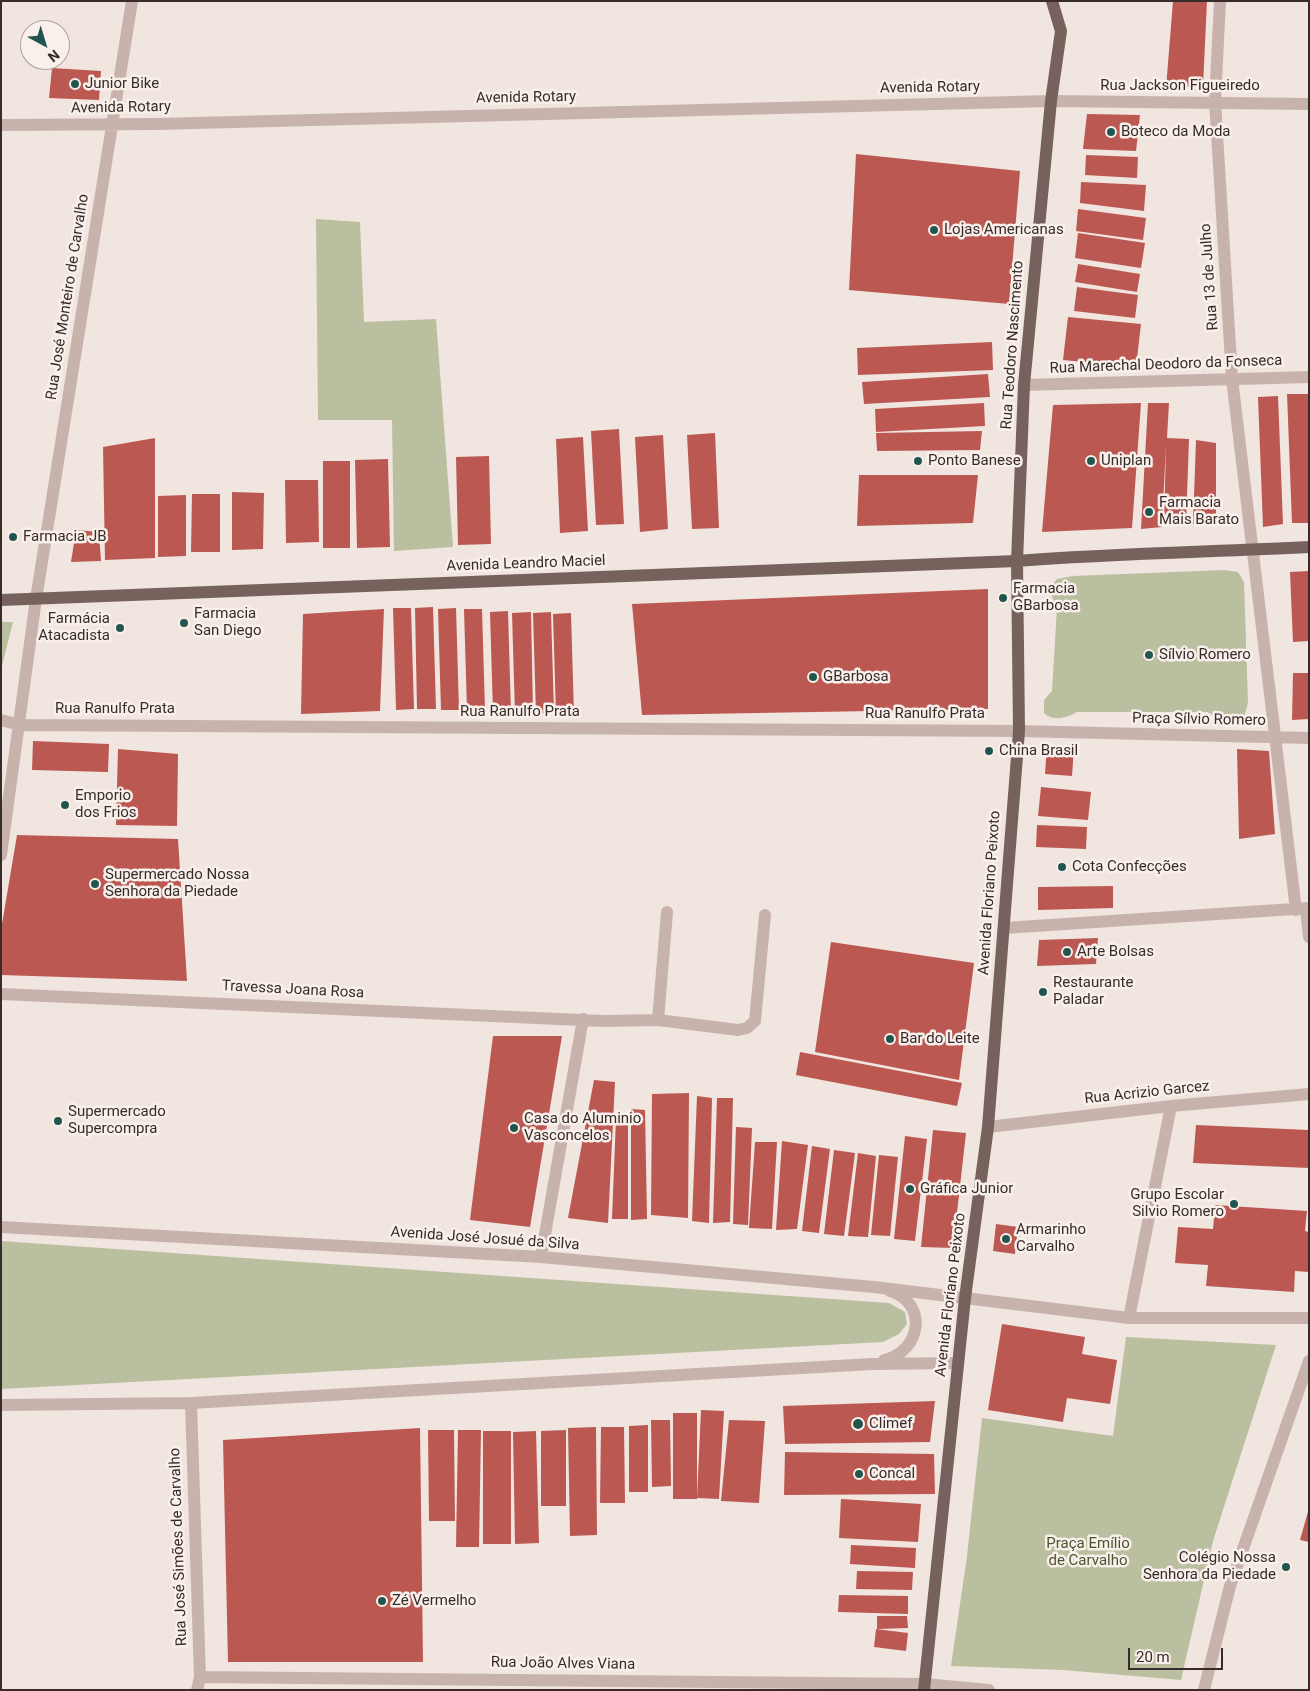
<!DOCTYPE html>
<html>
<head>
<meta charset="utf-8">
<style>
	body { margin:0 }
	#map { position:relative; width:1310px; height:1691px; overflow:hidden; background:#f1e5df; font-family:Roboto,sans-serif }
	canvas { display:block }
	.frame { position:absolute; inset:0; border:2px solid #372c2a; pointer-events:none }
	.north { position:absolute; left:20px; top:20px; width:50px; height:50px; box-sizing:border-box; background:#f9f0eb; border:1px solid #aba29e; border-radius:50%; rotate:141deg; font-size:14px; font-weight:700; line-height:20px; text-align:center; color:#372c2a }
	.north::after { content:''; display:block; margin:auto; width:18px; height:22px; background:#23554f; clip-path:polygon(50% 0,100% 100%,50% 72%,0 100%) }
	.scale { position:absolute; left:1128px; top:1648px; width:95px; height:22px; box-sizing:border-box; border:2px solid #372c2a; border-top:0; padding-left:6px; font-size:15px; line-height:18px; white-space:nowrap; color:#372c2a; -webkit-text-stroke:4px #f9f0eb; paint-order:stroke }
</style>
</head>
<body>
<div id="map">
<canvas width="1310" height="1691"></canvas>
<div class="frame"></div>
<div class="north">N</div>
<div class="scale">20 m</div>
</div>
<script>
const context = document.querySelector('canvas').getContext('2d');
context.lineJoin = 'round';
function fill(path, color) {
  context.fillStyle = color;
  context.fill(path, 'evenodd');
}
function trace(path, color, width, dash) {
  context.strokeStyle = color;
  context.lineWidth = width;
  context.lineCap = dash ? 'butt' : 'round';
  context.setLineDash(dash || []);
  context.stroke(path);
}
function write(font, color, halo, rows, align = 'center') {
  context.font = font + ' Roboto,sans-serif';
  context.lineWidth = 5;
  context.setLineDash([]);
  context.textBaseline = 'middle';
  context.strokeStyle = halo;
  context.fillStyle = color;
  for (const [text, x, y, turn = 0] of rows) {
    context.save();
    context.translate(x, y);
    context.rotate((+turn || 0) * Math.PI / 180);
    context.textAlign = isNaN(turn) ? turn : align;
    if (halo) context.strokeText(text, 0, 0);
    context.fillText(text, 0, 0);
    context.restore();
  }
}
fill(new Path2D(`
	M316,219L360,222L364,322L436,319L453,547L394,551L392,420H318Z
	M1224,570L1238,572L1244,582L1248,703L1244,717L1216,718L1208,712H1077C1067,718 1053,722 1044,713V700L1052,691L1057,607L1052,597L1051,586L1057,579L1073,576Z
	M1,622H13L1,670Z
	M1,1241L889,1303L905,1312L907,1324L899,1334L883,1342L1,1389Z
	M1126,1337L1276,1345L1213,1541L1181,1680L1063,1670L951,1666L967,1556L982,1418L1113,1436Z`), '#babfa0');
fill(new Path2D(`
	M1173,1H1207L1203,86L1166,88Z
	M52,68L101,71L99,100L49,98Z
	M1087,114L1140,115L1136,151L1083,149Z
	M856,154L1020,171L1009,304L849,290Z
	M1086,155L1138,157L1137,178L1085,175Z
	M1081,182L1146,185L1144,211L1080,203Z
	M1078,209L1146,218L1143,240L1076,231Z
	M1078,233L1145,243L1141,268L1075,258Z
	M1078,264L1140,274L1137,292L1075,282Z
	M1077,287L1138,295L1135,318L1074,311Z
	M1068,317L1141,324L1136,367L1063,360Z
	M992,342L993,370L858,375L857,348Z
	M988,374L990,397L864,404L862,382Z
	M1287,394H1309V523H1292Z
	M1278,396L1283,524L1263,527L1258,397Z
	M984,403L985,426L876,432L875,409Z
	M1141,403L1132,528L1042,532L1053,405Z
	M1148,403H1169L1167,438L1189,439L1186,525L1164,526L1166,445L1162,527L1141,529Z
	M619,429L624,524L596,525L591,431Z
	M982,431L980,450L877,451L876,433Z
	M715,433L719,528L692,529L687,435Z
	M663,435L668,529L640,532L635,437Z
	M583,437L588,531L560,533L556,439Z
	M155,438V558L105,560L103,447Z
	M1196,440L1216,443V525L1193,524Z
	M489,456L491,544L458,545L456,457Z
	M388,459L390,547L357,548L355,460Z
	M323,461H350V548H323Z
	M859,475H978L973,523L857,526Z
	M285,480H318L319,542L286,543Z
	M232,492L264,493L263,549L232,550Z
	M192,494H220V552H191Z
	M186,495V556L158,557V496Z
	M76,530L99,532L101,561L71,562Z
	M1309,571V641L1293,642L1290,572Z
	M988,589V709L642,715L632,604Z
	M433,607L436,709H417L415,608Z
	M393,608H411L414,709L396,710Z
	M456,608L459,710H441L438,609Z
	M384,609L380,711L301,714L303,614Z
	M464,609H482L485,710L467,711Z
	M508,611L511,713H493L490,612Z
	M531,612L533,713L515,714L512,613Z
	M551,612L554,713L536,714L533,613Z
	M571,613L574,715H556L553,614Z
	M1293,673H1309V719L1292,720Z
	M33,741L109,744L108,772L32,770Z
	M1047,746L1074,747L1072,776L1045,774Z
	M118,749L178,754L177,826L116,825Z
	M1237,749L1269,751L1275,834L1239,839Z
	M1041,787L1091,792L1088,820L1038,816Z
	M1037,825L1087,827L1086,849L1036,847Z
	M17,835L178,839L187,981L1,975V930Z
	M1113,886V908L1038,910V887Z
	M1098,938L1096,964L1037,966L1039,940Z
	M831,942L974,963L959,1080L815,1052Z
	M493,1036H562L530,1227L470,1220Z
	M800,1052L962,1083L957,1106L796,1075Z
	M594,1080L615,1082L608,1223L568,1218Z
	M689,1093L688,1218L651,1215L652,1094Z
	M697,1096L712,1098L709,1223L692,1221Z
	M717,1098H733L730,1222L713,1223Z
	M631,1109L645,1110L647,1219L631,1220Z
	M616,1118H628V1219H612Z
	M1196,1125L1309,1130V1168L1193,1163Z
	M736,1127L752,1128L748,1225L733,1224Z
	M933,1130L966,1133L953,1248L921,1247Z
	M905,1136L927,1139L915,1241L894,1239Z
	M782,1141L808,1145L797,1229L776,1230Z
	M755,1142H777L772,1229L749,1228Z
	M812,1146L830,1149L819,1233L802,1231Z
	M834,1150L855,1153L844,1236L824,1234Z
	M858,1153L876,1156L868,1237L848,1236Z
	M879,1155L898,1157L890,1236L871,1235Z
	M1215,1205L1307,1211L1305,1231L1309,1232V1272L1295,1271L1294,1292L1206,1286L1208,1265L1175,1263L1178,1227L1213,1229Z
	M996,1224L1018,1227L1015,1254L993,1251Z
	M1002,1324L1085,1337L1082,1354L1117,1360L1110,1404L1067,1398L1063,1422L988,1410Z
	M935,1401L930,1442L785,1444L783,1406Z
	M701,1410L724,1411L719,1499L697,1498Z
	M673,1413H697V1499H673Z
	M651,1420H670L671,1486L652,1487Z
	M729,1420L765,1421L759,1503L721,1501Z
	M648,1425V1492H629V1426Z
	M596,1427L597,1535L570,1536L568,1428Z
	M601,1427H624L625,1503H600Z
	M420,1428L423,1662H228L223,1440Z
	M428,1430H454L455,1521H429Z
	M458,1430H481L479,1547H456Z
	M566,1430V1506H541V1431Z
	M483,1431H511V1544H483Z
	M536,1431L539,1543L515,1544L513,1432Z
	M785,1452L934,1454L935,1494L784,1495Z
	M841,1499L921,1504L918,1542L839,1538Z
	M1309,1508V1542L1300,1540Z
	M851,1545L916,1548L915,1568L850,1564Z
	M857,1571L913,1572L912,1590L856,1589Z
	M839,1595L908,1596V1614L838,1612Z
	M877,1616H907L908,1628L877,1629Z
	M876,1629L908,1633L906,1651L874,1647Z`), '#bc5852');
trace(new Path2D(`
	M1220,1L1215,101L1232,379L1296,910
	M1,125L157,124L1051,101L1309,104
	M1024,385L1309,377
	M1,720L20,725L1019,731L1309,738
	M1,855L36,599L132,1
	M1306,909L1309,937
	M1004,928L1309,908
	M1,994L603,1021L658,1020L738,1030L747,1028L755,1021L765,915
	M658,1020L667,912
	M988,1127L1171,1106L1309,1094
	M1,1227L541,1257L874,1287L1129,1318H1309
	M541,1257L583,1019
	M1129,1318L1171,1106
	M884,1360C921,1352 929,1303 890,1291
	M191,1403L200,1677L197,1690
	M1,1405L191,1403L872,1364L958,1363
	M200,1677L925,1684L989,1690
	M1204,1690L1230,1586L1309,1361`), '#c8b3ac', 12);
trace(new Path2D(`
	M1,600L1017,561C1114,553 1212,552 1309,547
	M924,1690L965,1298L988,1127L1019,731L1017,561L1024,385L1051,101L1061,31L1052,1`), '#77615d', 12);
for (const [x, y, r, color] of [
	[75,84,5,"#23554f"],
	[1111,132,5,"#23554f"],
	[934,230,5,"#23554f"],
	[918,461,5,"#23554f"],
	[1091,461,5,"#23554f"],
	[1149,512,5,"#23554f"],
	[13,537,5,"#23554f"],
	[1003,598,5,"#23554f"],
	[184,623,5,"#23554f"],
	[120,628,5,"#23554f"],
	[1149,655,5,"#23554f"],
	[813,677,5,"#23554f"],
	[989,751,5,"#23554f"],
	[65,805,5,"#23554f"],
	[1062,867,5,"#23554f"],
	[95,884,5,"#23554f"],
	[1067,952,5,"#23554f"],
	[1043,992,5,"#23554f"],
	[890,1039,5,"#23554f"],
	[58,1121,5,"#23554f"],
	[514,1128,5,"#23554f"],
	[910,1189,5,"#23554f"],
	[1234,1204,5,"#23554f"],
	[1006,1239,5,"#23554f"],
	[858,1424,6,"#23554f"],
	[859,1474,5,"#23554f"],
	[1286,1567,5,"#23554f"],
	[382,1601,5,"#23554f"]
]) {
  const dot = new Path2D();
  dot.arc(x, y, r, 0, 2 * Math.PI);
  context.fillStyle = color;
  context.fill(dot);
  trace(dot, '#f9f0eb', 2);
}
write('15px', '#372c2a', '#f9f0eb', [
	["Junior Bike",85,84],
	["Boteco da Moda",1121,132],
	["Lojas Americanas",944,230],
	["Ponto Banese",928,461],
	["Uniplan",1101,461],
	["Farmacia",1159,503],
	["Mais Barato",1159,520],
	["Farmacia JB",23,537],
	["Farmacia",1013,589],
	["GBarbosa",1013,606],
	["Farmacia",194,614],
	["San Diego",194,631],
	["Farmácia",110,619,"right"],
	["Atacadista",110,636,"right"],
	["Sílvio Romero",1159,655],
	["GBarbosa",823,677],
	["China Brasil",999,751],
	["Emporio",75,796],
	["dos Frios",75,813],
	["Cota Confecções",1072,867],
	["Supermercado Nossa",105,875],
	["Senhora da Piedade",105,892],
	["Arte Bolsas",1077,952],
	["Restaurante",1053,983],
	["Paladar",1053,1000],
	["Bar do Leite",900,1039],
	["Supermercado",68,1112],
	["Supercompra",68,1129],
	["Casa do Aluminio",524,1119],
	["Vasconcelos",524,1136],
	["Gráfica Junior",920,1189],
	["Grupo Escolar",1224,1195,"right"],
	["Silvio Romero",1224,1212,"right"],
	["Armarinho",1016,1230],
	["Carvalho",1016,1247],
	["Climef",869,1424],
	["Concal",869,1474],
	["Colégio Nossa",1276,1558,"right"],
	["Senhora da Piedade",1276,1575,"right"],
	["Zé Vermelho",392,1601]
], 'left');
write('15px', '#372c2a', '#f9f0eb', [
	["Rua Jackson Figueiredo",1180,86],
	["Avenida Rotary",930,88,-1],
	["Avenida Rotary",526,98,-1],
	["Avenida Rotary",121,108,-1],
	["Rua 13 de Julho",1210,277,-94],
	["Rua José Monteiro de Carvalho",68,297,-81],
	["Rua Teodoro Nascimento",1013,345,-86],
	["Rua Marechal Deodoro da Fonseca",1166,365,-2],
	["Avenida Leandro Maciel",526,564,-2],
	["Rua Ranulfo Prata",115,709],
	["Rua Ranulfo Prata",520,712],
	["Rua Ranulfo Prata",925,714],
	["Praça Sílvio Romero",1199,720,1],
	["Avenida Floriano Peixoto",990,893,-86],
	["Travessa Joana Rosa",293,990,3],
	["Rua Acrizio Garcez",1147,1093,-6],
	["Avenida José Josué da Silva",485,1239,4],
	["Avenida Floriano Peixoto",951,1295,-83],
	["Rua José Simões de Carvalho",179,1547,-92],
	["Rua João Alves Viana",563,1664,1]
]);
write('15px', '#4c5330', '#f9f0eb', [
	["Praça Emílio",1088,1544],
	["de Carvalho",1088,1561]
]);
</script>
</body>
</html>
